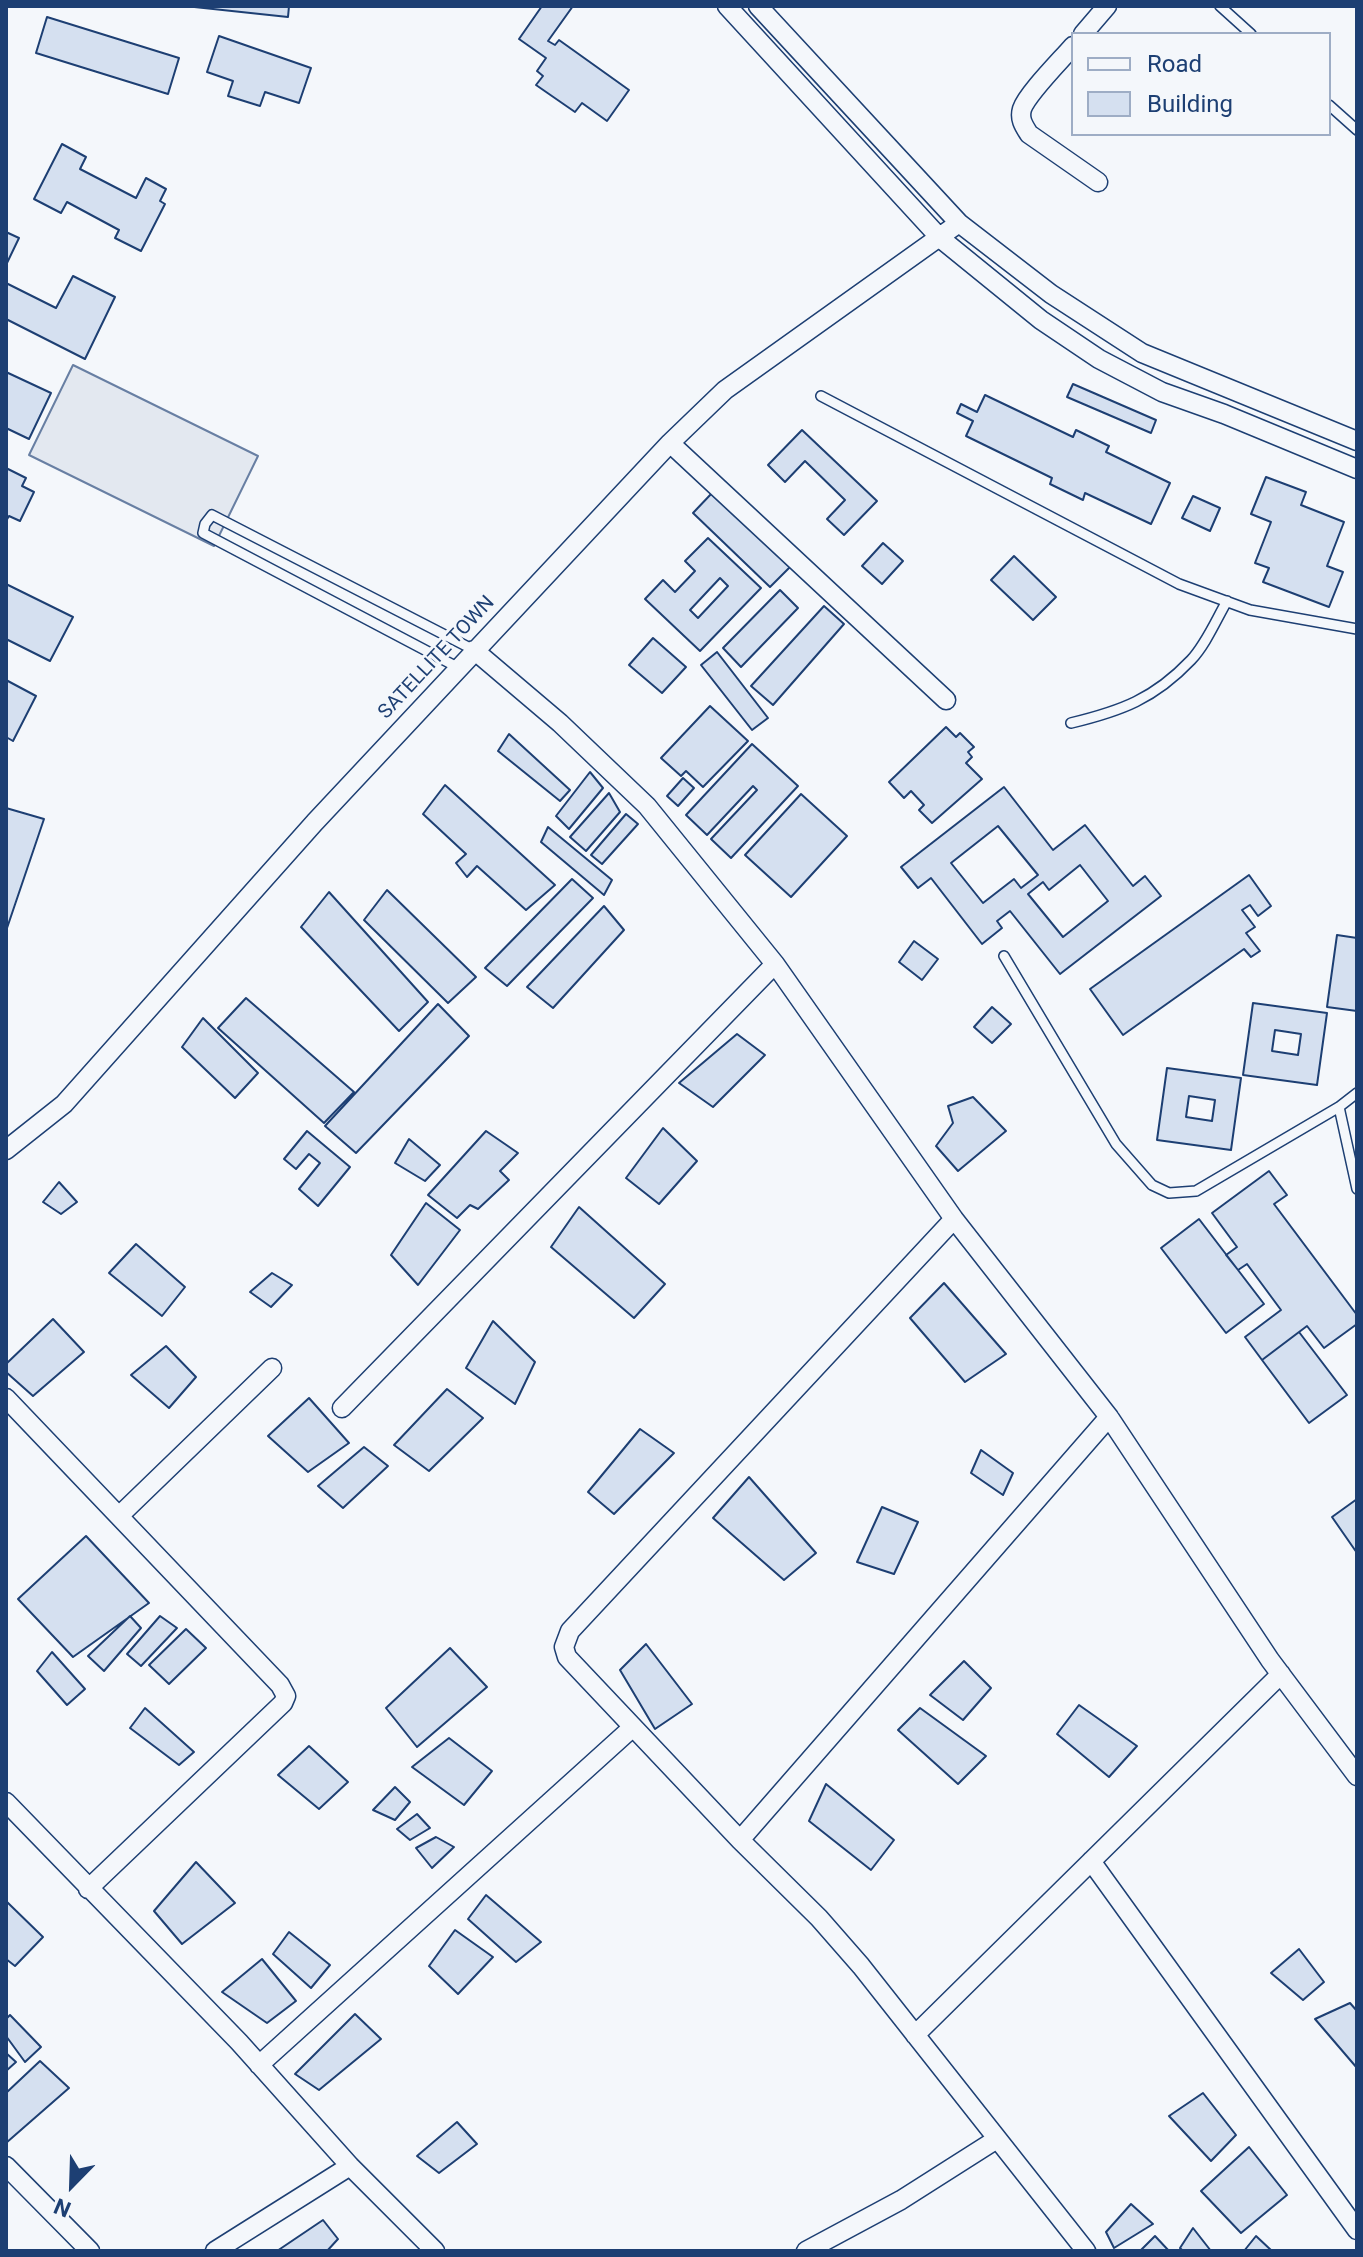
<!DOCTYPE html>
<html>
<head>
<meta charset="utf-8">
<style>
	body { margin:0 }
	#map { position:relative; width:1363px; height:2257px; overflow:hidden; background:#f4f7fb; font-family:Roboto,sans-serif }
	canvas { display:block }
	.frame { position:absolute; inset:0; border:8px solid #1d3f73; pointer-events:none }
	.legend { position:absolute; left:1071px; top:32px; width:260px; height:104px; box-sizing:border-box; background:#f4f7fb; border:2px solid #9eadc5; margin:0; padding:10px 14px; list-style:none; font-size:24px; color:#1d3f73 }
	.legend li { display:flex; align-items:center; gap:16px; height:40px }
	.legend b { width:40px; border:2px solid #9eadc5 }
	.north { position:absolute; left:32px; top:2145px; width:80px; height:80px; -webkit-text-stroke:6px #f4f7fb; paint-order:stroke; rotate:203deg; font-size:22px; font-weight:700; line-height:32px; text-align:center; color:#1d3f73 }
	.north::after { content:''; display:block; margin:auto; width:28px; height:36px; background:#1d3f73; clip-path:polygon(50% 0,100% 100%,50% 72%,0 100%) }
</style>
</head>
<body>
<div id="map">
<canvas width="1363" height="2257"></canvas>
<div class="frame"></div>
<ul class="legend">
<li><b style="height:10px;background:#f4f7fb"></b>Road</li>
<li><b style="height:22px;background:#d5e0f0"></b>Building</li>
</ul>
<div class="north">N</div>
</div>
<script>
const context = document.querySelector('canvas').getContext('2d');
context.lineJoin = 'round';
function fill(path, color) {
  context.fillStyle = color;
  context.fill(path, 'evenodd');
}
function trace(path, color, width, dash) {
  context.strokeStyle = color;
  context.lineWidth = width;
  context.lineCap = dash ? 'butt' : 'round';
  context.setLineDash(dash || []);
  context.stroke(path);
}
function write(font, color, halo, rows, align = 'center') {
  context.font = font + ' Roboto,sans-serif';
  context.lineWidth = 6;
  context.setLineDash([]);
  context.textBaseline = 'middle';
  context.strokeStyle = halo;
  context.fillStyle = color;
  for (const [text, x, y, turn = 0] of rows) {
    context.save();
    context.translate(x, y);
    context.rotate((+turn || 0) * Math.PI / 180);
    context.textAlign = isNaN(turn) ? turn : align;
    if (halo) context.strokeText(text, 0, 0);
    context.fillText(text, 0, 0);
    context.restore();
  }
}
const parking = new Path2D(`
	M73,365L258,456L214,546L29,455Z`);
fill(parking, '#e3e8f0');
trace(parking, '#687fa3', 2);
const building = new Path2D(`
	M185,6H289L288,17Z
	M542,6H573L548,41L555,45L559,40L629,90L607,121L582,103L575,112L536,85L543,76L537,71L546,58L519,39Z
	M47,17L179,58L168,94L36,53Z
	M219,36L311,68L299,103L265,92L260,106L228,96L233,81L207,72Z
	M62,144L86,157L80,169L136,198L146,178L166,189L160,201L165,204L141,251L115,238L119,230L67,202L61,213L34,199Z
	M6,232L19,238L6,265Z
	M73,276L115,297L85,359L6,319V283L56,308Z
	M6,372L51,393L29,439L6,428Z
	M1073,384L1156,420L1151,433L1067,397Z
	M985,395L1073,437L1076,430L1109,446L1106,452L1170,483L1151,524L1085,493L1083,500L1050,484L1052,478L966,436L973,421L957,413L961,404L977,412Z
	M802,430L877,501L844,535L827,519L845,500L805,461L785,482L768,465Z
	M6,468L26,478L22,486L34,492L20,521L9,516L6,521Z
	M1266,477L1306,492L1301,505L1344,522L1327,566L1343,572L1329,607L1263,582L1269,568L1255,563L1271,522L1251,514Z
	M712,493L790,567L770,587L693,513Z
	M1193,496L1220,508L1210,531L1182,518Z
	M708,538L761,588L700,651L645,599L663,580L675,592L695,571L685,561ZM720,578L728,586L698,618L690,610Z
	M883,543L903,561L882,584L862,566Z
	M1014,556L1056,597L1033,620L991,580Z
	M6,584L73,617L50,661L6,639Z
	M780,590L798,608L741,667L723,648Z
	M824,606L844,624L773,705L751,686Z
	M653,638L686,667L662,693L629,665Z
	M717,652L768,718L752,730L701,665Z
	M6,680L36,696L13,741L6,737Z
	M710,706L748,741L703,787L686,771L681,776L661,758Z
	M946,727L956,737L960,733L974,747L968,752L972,757L966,763L982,779L932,823L919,810L924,805L911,791L904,798L889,782Z
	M509,734L570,790L560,801L498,751Z
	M752,744L798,786L731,858L711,839L757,790L753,786L707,835L686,815Z
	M590,772L603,788L569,829L556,816Z
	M683,778L694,788L678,806L667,796Z
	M445,785L555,885L526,910L477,866L467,877L456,863L466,854L423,814Z
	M1004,787L1053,850L1085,825L1133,886L1145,876L1161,896L1060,974L1010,911L997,921L1002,928L982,944L931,878L918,888L901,867ZM998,826L1038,875L1021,888L1014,879L983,903L951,863ZM1080,865L1108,901L1063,937L1028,894L1043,882L1049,890Z
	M609,793L620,812L586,851L570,837Z
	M801,794L847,836L791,897L745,855Z
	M6,808L44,819L6,931L7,837Z
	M626,814L638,824L602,864L591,855Z
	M548,827L612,880L604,895L541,842Z
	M1249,875L1271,906L1258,916L1250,905L1242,910L1255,927L1246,933L1260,951L1251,957L1244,949L1123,1035L1090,989Z
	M572,879L593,898L507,986L485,968Z
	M387,890L476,977L448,1003L364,920Z
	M329,892L428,1002L399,1031L301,927Z
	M604,906L624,930L553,1008L527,987Z
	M1337,935L1357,938V1011L1327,1007Z
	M914,941L938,959L922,980L899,962Z
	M246,998L354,1092L324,1123L218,1028Z
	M1253,1003L1327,1013L1317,1085L1243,1075ZM1275,1030L1301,1034L1298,1055L1272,1051Z
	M438,1004L469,1036L356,1153L325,1126Z
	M992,1007L1011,1024L992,1043L974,1027Z
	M203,1018L258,1073L235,1098L182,1047Z
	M737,1034L765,1055L713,1107L679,1083Z
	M1167,1068L1241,1078L1231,1150L1157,1140ZM1189,1096L1215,1100L1212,1121L1186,1117Z
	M973,1097L1006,1131L958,1171L936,1146L953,1123L948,1106Z
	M663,1128L697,1161L659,1204L626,1178Z
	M307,1131L350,1167L318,1206L299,1189L320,1163L309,1154L296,1169L284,1159Z
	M486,1131L518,1153L500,1171L509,1180L478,1209L470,1205L457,1218L428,1195Z
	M409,1139L440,1165L425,1181L395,1163Z
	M1269,1171L1287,1195L1274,1204L1357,1315V1324L1324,1348L1307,1326L1262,1360L1245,1337L1281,1310L1247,1264L1238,1270L1226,1255L1237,1247L1212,1213Z
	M59,1182L77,1202L61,1214L43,1202Z
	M426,1203L460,1230L418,1285L391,1255Z
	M579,1207L665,1284L634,1318L551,1247Z
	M1199,1219L1264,1304L1226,1333L1161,1248Z
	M136,1244L185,1287L162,1316L109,1273Z
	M272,1273L292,1285L271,1307L250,1292Z
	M944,1283L1006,1354L965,1382L910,1318Z
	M53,1319L84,1352L33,1396L6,1372V1364Z
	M493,1321L535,1362L515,1404L466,1368Z
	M1299,1332L1347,1395L1309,1423L1262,1360Z
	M166,1346L196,1377L169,1408L131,1375Z
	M447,1389L483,1418L429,1471L394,1445Z
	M309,1398L349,1443L308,1472L268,1436Z
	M640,1429L674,1453L614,1514L588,1492Z
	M364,1447L388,1466L343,1508L318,1486Z
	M981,1450L1013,1473L1003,1495L971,1473Z
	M749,1477L816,1553L784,1580L713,1518Z
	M1357,1499V1553L1332,1517Z
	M882,1507L918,1522L894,1574L857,1562Z
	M86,1536L149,1603L73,1657L18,1599Z
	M130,1616L141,1628L104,1671L88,1656Z
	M160,1616L177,1628L141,1666L127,1654Z
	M186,1629L206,1648L169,1684L149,1665Z
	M646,1644L692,1704L655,1729L620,1670Z
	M450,1648L487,1687L417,1747L386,1708Z
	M52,1652L85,1689L67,1705L37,1671Z
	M964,1661L991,1688L963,1720L930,1695Z
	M1079,1705L1137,1746L1109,1777L1057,1734Z
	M145,1708L194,1752L179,1765L130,1728Z
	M920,1708L986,1756L958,1784L898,1730Z
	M449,1738L492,1771L464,1805L412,1767Z
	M309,1746L348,1782L319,1809L278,1775Z
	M826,1784L894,1840L871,1870L809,1821Z
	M395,1787L410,1802L395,1820L373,1810Z
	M417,1814L430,1828L410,1840L397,1829Z
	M436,1837L454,1847L432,1868L416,1848Z
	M196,1862L235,1903L182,1944L154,1911Z
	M486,1895L541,1942L516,1962L468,1919Z
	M6,1901L43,1937L15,1966L6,1959Z
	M455,1930L493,1957L458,1994L429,1966Z
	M289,1932L330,1965L311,1988L273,1954Z
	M1299,1949L1324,1982L1303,2000L1271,1973Z
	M262,1959L296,2001L267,2023L222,1992Z
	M1350,2003L1357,2011V2068L1315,2019Z
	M355,2014L381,2039L319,2090L295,2074Z
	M10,2015L41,2047L25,2062L6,2036V2019Z
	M6,2053L16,2062L6,2071Z
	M40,2061L69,2088L6,2143V2093Z
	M1203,2093L1236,2135L1211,2161L1169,2116Z
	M457,2122L477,2144L439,2173L417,2156Z
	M1249,2147L1287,2195L1241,2233L1201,2191Z
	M1131,2204L1153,2224L1114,2248L1106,2232Z
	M323,2220L338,2239L327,2251H277Z
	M1193,2228L1211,2251H1183L1180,2248Z
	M1155,2236L1169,2251H1140Z
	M1256,2236L1272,2251H1244Z`);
fill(building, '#d5e0f0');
trace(building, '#1d3f73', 2);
const lane = new Path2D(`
	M1220,6L1251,34
	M1329,105L1357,130
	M821,396L1179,584L1250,610L1357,629
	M459,668L203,533L205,524L212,515L474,650
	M1071,723C1121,711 1154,699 1191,660C1206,644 1216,620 1227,601
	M1004,956L1116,1144L1152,1185L1169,1193L1196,1191L1339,1107L1357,1093
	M1339,1107L1357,1189`);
const street = new Path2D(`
	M727,6L940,238L1041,320L1099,359L1162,392L1224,414L1357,469
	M758,6L959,223L1051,294L1142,353L1357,441
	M1083,34L1107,6
	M1073,46C1061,60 1027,94 1022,109C1019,119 1024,126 1029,134L1098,182
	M670,443L946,700
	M474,650L560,723L647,806L775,964L954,1219L1109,1417L1270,1660L1357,1776
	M6,1150L64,1104L315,822L670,443L725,390L959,223
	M954,1219L570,1631L564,1647L567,1657L740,1840L819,1918L861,1966L1086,2251
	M6,1398L280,1685L286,1696L283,1703L88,1889
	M342,1408L775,964
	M119,1516L272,1368
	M6,1802L239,2042L350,2166L435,2251
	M740,1840L1109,1417
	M1091,1861L1357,2230
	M915,2035L1281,1674
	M259,2065L633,1727
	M6,2166L90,2251
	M215,2251L350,2166
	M806,2251L901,2200L997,2139`);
trace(lane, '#1d3f73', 12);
trace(street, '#1d3f73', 21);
trace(lane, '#f4f7fb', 9);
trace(street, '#f4f7fb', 18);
write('20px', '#1d3f73', '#f4f7fb', [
	["SATELLITE TOWN",437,658,-47]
]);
</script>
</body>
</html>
